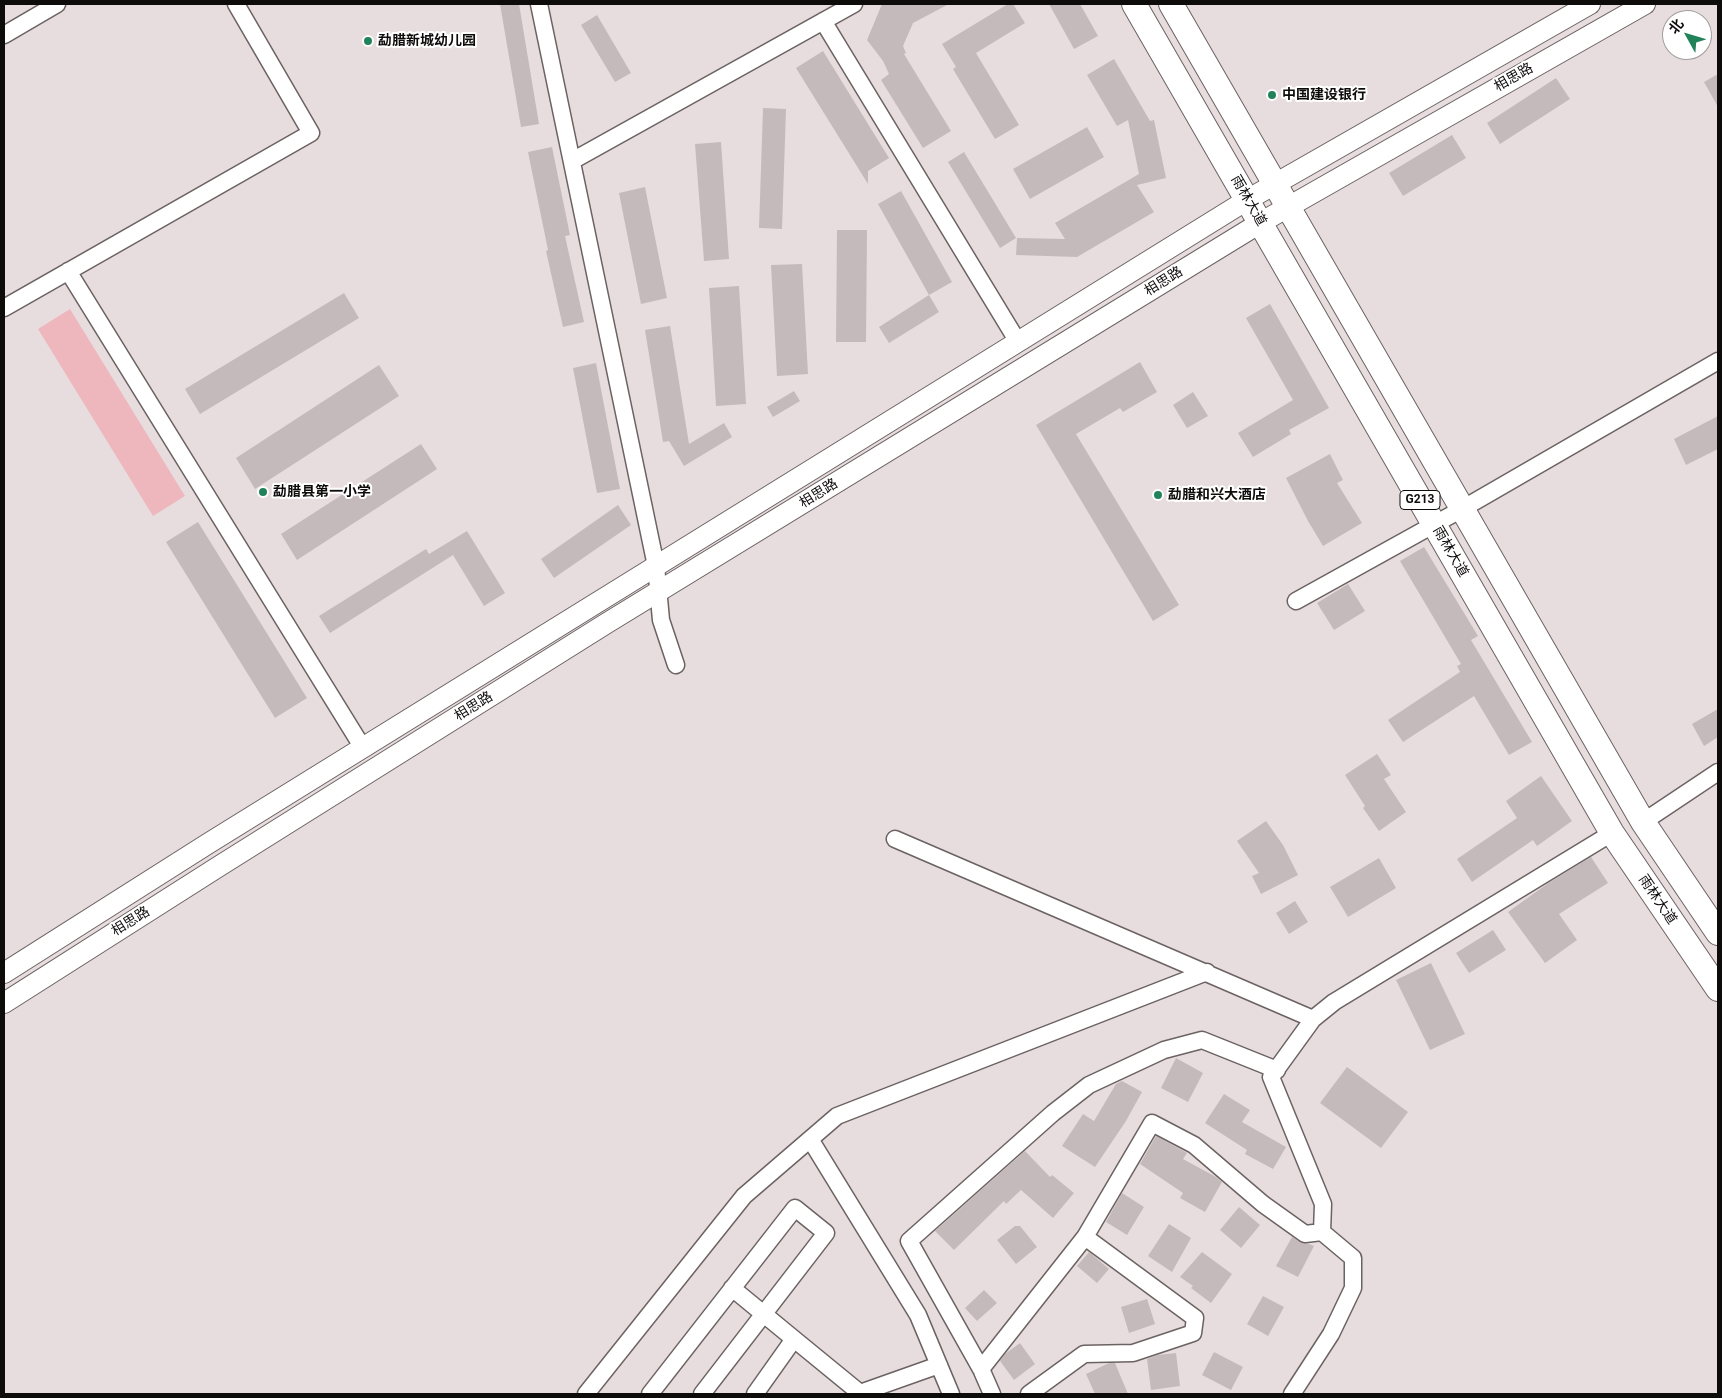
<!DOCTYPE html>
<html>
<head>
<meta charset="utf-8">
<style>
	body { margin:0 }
	#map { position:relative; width:1722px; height:1398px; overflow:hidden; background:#e8ddde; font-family:Roboto,"Noto Sans SC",sans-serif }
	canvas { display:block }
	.frame { position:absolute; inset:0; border:5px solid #0e0b0b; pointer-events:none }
	.north { position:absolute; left:1662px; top:10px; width:50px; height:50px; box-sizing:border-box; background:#fff; border:1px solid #9f9d9d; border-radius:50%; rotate:309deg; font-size:14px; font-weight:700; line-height:20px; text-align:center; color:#0e0b0b }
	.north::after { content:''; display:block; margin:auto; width:18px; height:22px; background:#22825a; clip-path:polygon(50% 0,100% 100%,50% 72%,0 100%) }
</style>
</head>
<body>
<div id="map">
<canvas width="1722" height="1398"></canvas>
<div class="frame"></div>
<div class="north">北</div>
</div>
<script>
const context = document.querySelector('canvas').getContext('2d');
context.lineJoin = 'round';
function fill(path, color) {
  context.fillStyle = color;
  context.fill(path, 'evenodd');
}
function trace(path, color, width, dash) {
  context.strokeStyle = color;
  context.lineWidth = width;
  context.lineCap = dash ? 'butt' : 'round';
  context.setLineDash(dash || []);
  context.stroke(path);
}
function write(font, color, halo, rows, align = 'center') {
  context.font = font + ' Roboto,"Noto Sans SC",sans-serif';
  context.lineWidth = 4;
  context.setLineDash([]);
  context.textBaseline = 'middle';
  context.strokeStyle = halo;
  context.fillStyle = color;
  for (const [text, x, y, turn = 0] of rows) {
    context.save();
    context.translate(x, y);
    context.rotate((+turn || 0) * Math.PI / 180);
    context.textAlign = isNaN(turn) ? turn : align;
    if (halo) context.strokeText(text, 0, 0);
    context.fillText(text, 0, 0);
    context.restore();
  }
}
fill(new Path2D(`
	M70,309L185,496L153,516L38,329Z`), '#eeb7be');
fill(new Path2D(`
	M500,4H519L539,124L521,127Z
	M882,4H949L913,23L903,46L906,53L904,54L951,131L923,148L881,80L889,74L883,61L867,40Z
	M1008,4H1013L1025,23L976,53L1019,125L995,139L953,69L956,67L942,44Z
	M1049,4H1080L1098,36L1074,49Z
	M597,15L631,73L615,82L581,25Z
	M823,51L889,158L868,171V184L796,68Z
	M1114,59L1150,121L1154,120L1166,178L1137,185L1154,212L1077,257L1016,255L1017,238L1065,239L1055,223L1139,174L1128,120L1117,126L1087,75Z
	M1718,74V107L1704,82Z
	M1556,78L1570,99L1500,144L1487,123Z
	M763,108L786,109L782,229L759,228Z
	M1087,127L1104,157L1030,199L1013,169Z
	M1452,135L1466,158L1403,196L1389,173Z
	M721,142L729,259L704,261L695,144Z
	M552,147L570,235L565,236L584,322L563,327L546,251L548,250L528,152Z
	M964,152L1016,238L1000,248L948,162Z
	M645,187L667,298L641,304L619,193Z
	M901,191L952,282L929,295L878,204Z
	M837,230H867L866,342H836Z
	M802,264L808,374L777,376L771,265Z
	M739,286L746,404L716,406L709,288Z
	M344,293L359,318L200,414L185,389Z
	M929,295L939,312L889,343L879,327Z
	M1270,304L1329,408L1289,430L1291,434L1253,457L1238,433L1293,400L1246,318Z
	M670,326L689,444L724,423L732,437L684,466L669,441L663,442L645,330Z
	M1140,362L1157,392L1123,412L1120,408L1076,434L1179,605L1153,621L1036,425Z
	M596,363L620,489L597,493L573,368Z
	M379,365L399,396L255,489L236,458Z
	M794,391L800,401L773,417L767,407Z
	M1193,392L1208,416L1187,428L1173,405Z
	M1718,416V449L1686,465L1674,439Z
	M421,444L437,469L297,560L281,534Z
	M1330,454L1343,480L1337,483L1362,523L1323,546L1308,521L1286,478Z
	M618,505L631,525L554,578L541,559Z
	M198,522L307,698L275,718L166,542Z
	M467,531L505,593L484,606L453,555L330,633L319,616L426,549L429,554Z
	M1424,547L1478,636L1471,640L1532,742L1509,755L1474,696L1403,742L1388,720L1460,672L1457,666L1461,664L1400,561Z
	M1348,584L1365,611L1334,630L1317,603Z
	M1718,709V737L1704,746L1692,724Z
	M1377,754L1391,775L1384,779L1406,812L1379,831L1363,808L1365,806L1345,775Z
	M1541,776L1572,821L1537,846L1533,840L1472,882L1457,859L1517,818L1506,801Z
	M1266,821L1283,845L1298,875L1261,894L1252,876L1259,873L1237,841Z
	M1591,857L1608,883L1559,914L1577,940L1545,963L1508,912L1547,884Z
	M1379,858L1396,888L1348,917L1330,887Z
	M1295,901L1308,922L1289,934L1276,913Z
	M1493,930L1506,950L1469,973L1456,953Z
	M1431,963L1465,1034L1430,1050L1396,980Z
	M1176,1058L1203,1073L1188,1102L1161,1088Z
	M1347,1067L1408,1112L1381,1148L1320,1103Z
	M1122,1081L1142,1092L1126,1121L1095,1167L1062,1146L1083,1114L1094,1121L1116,1084Z
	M1224,1094L1250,1110L1242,1122L1286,1147L1273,1169L1245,1154L1247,1150L1205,1123Z
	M1156,1136L1187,1153L1183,1159L1216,1177L1222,1182L1205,1212L1180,1198L1183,1193L1140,1164Z
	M1025,1151L1050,1177L1052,1175L1074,1193L1053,1218L1021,1190L1006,1204L1004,1201L954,1250L935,1231Z
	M1122,1193L1144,1207L1127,1235L1106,1222Z
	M1239,1207L1260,1225L1241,1248L1220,1230Z
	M1169,1224L1191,1238L1172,1272L1148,1256Z
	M1015,1226H1020L1037,1247L1016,1264L997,1240Z
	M1292,1237L1300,1242L1309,1244L1314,1246L1298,1277L1276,1266Z
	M1089,1252L1109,1269L1097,1283L1077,1266Z
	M1202,1252L1232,1274L1211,1303L1191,1288L1193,1286L1180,1277Z
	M984,1290L997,1303L977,1321L965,1308Z
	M1263,1296L1284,1307L1268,1336L1247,1324Z
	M1147,1299L1155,1324L1129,1333L1121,1307Z
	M1020,1343L1035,1364L1014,1380L1000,1361L1005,1354Z
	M1214,1352L1243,1367L1231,1390L1202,1375Z
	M1176,1353L1180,1386L1151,1390L1147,1359L1158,1355Z
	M1109,1363H1115L1128,1394H1095L1086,1374Z`), '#c4babb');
const minor = new Path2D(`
	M539,4L656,566L661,620L676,665
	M823,21L1018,342
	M4,35L57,4
	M572,161L854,4
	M68,271L363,748
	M4,308L311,133L236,4
	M1296,601L1462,509L1718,361
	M1643,822L1718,772
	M895,839L1313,1019
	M810,1139L918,1315L951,1394
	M732,1288L794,1339
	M981,1369L1085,1237
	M586,1394L744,1196L837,1116L1207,972
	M650,1394L795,1208L826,1233L702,1394
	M755,1394L794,1339L860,1393L939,1365
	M992,1394L981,1369L909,1241L1053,1113L1089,1085L1164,1050L1202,1040L1277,1070
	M1029,1394L1084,1354L1133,1353L1193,1333L1195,1318L1085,1237L1152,1123L1194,1145L1263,1204L1305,1234L1322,1232L1323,1204L1271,1077L1313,1019L1334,1002L1612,833
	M1292,1394L1331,1334L1353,1288V1258L1322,1232`);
const major = new Path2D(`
	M4,973L209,843L1247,200L1590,4
	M4,1003L221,865L607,623L1260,223L1645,4`);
const highway = new Path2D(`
	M1134,4L1612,833L1718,989
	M1171,4L1643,822L1718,933`);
trace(minor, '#6b6262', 19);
trace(major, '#6b6262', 22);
trace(highway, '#6b6262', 26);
trace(minor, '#fff', 16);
trace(major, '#fff', 20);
trace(highway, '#fff', 24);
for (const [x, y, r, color] of [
	[368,41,5,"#22825a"],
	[1272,95,5,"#22825a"],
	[263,492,5,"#22825a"],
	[1158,495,5,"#22825a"]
]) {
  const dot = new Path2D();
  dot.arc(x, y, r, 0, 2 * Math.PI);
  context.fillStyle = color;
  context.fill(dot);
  trace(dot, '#fff', 2);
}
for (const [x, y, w] of [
	[1420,500,40]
]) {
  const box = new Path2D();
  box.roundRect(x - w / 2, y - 9.5, w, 19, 4);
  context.fillStyle = '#fff';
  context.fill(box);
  trace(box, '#0e0b0b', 1);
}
write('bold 12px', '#0e0b0b', null, [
	["G213",1420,500]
]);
write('bold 14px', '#0e0b0b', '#fff', [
	["勐腊新城幼儿园",378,41],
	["中国建设银行",1282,95],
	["勐腊县第一小学",273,492],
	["勐腊和兴大酒店",1168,495]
], 'left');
write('14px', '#0e0b0b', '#fff', [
	["相思路",1514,78,-30],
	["雨林大道",1248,201,60],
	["相思路",1164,282,-32],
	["相思路",819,494,-32],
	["雨林大道",1450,552,60],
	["相思路",474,707,-32],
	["雨林大道",1657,900,56],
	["相思路",131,922,-32]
]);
</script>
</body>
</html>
